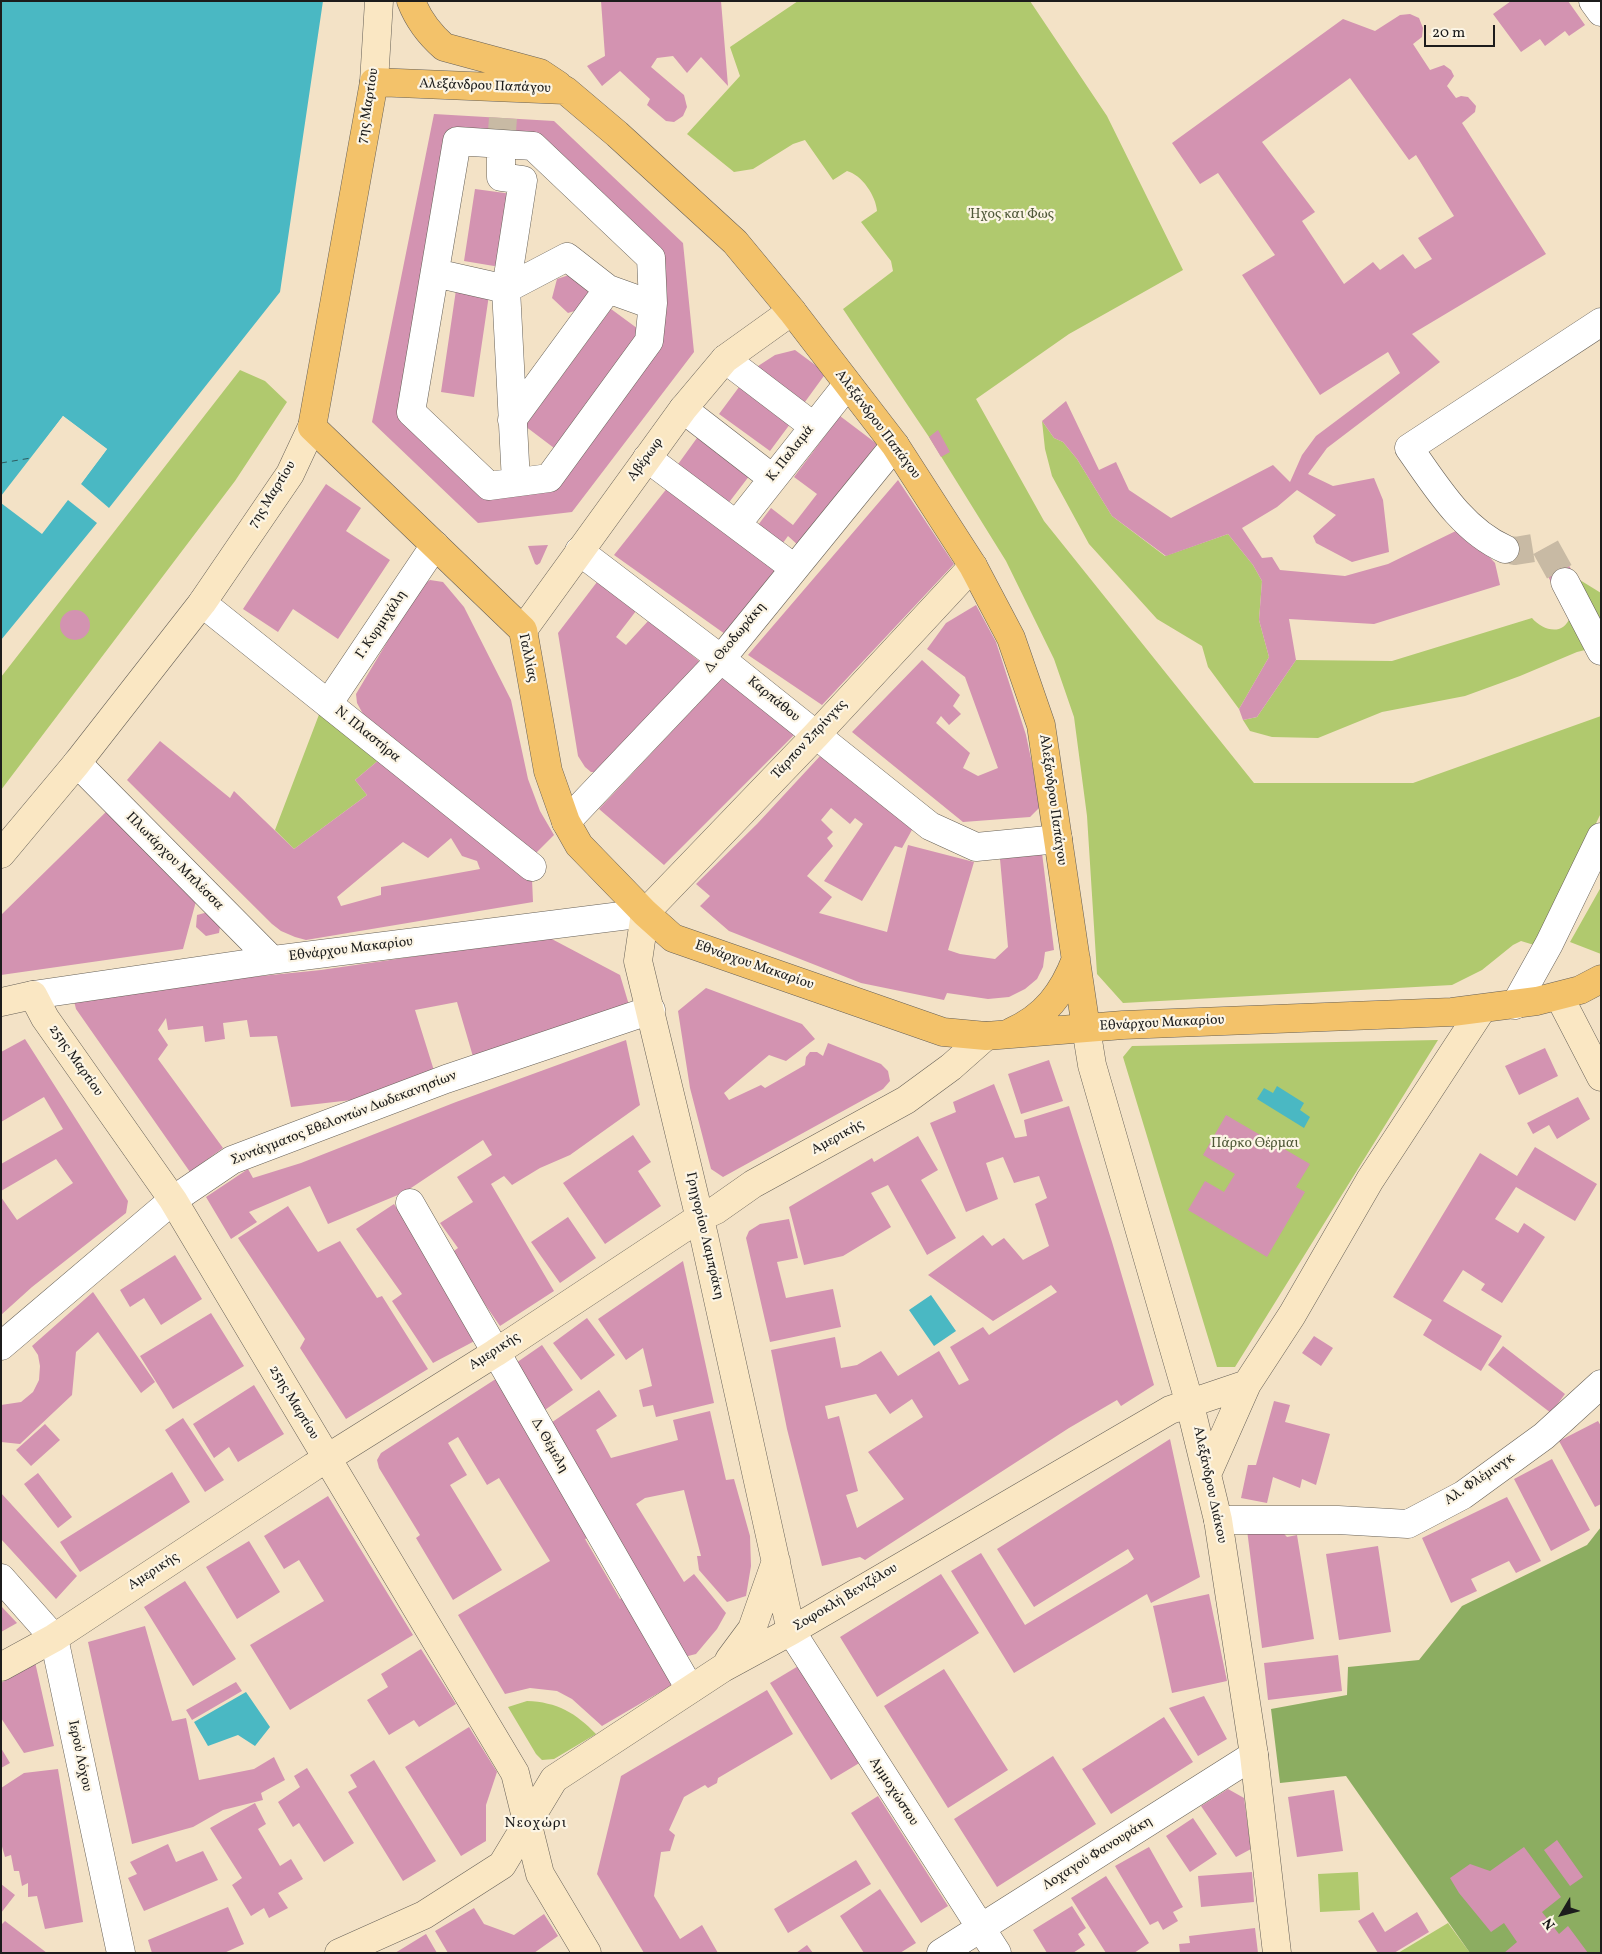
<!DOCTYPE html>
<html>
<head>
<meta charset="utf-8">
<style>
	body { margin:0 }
	#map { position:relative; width:1602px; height:1954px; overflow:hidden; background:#f3e2c6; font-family:Vollkorn,serif }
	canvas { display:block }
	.frame { position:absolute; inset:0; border:2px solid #1c1c1c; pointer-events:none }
	.north { position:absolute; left:1537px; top:1889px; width:50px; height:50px; -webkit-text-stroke:4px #fcf5e5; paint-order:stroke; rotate:233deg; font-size:14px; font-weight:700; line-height:20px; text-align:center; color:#1c1c1c }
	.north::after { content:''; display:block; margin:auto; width:18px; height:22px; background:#1c1c1c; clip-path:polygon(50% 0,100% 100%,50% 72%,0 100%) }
	.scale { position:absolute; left:1424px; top:25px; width:71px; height:22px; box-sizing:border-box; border:2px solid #1c1c1c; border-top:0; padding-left:6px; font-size:15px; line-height:18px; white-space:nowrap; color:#1c1c1c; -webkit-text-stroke:4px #fcf5e5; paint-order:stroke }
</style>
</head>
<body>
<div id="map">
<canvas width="1602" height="1954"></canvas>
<div class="frame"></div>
<div class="north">N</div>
<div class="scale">20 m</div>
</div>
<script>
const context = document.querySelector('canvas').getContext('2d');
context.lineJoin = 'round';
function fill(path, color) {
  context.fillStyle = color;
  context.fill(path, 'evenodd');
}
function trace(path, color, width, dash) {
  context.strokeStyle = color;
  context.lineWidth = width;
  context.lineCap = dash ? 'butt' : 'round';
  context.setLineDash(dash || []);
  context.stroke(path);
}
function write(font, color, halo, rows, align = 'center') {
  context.font = font + ' Vollkorn,serif';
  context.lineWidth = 4.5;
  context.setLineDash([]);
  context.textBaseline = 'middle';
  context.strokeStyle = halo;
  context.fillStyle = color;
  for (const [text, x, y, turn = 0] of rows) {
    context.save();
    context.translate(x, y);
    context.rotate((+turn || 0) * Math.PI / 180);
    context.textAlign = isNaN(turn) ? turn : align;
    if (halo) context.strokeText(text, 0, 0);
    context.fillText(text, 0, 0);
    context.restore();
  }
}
fill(new Path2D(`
	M798,1H1030L1107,116L1183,270L1069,334L976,399L1044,521L1254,783H1413L1601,716V813L1559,899L1544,948L1521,941L1513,945L1482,970L1452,985L1123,1003L1097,974L1087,816L1074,717L1054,659L1006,561L929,437L843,309L893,271L891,261L861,222L877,211C876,196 862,175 847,171L833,180L805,140L793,144L753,169L734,172L687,134L740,76L730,47Z
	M240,370L265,381L287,402L235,481L1,790V677Z
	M1042,421L1054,438L1063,442L1077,459L1112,516L1165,556L1228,534L1253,565L1262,581L1259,620L1269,657L1239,709L1208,667L1202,646L1157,619L1089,544L1052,476L1045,449Z
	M1575,577L1601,593V646L1577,652L1520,676L1465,696L1382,712L1318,738L1272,737L1250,731L1243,720L1257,717L1296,660L1392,661L1532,618C1542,630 1563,637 1570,617C1575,605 1574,589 1575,577Z
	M320,712L380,759L355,780L367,795L294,849L275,830Z
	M1601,887V954L1570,942Z
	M1438,1040L1235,1367H1217L1123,1057L1132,1046Z
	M527,1701C557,1702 576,1713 596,1734L554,1759L542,1760L536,1754L508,1707Z
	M1358,1872L1360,1910L1320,1912L1318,1874Z
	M1448,1923L1470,1953H1398Z`), '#b0c96e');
fill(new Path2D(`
	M1601,1527V1953H1470L1346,1776L1280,1783L1271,1709L1347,1695L1348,1667L1419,1660L1462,1606L1587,1545Z`), '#8cad61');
fill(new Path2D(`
	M1,1H323L280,292L109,508L81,484L107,449L63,416L1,496Z
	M68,500L97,523L1,640V503L42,534Z
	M1277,1086L1304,1103L1300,1110L1310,1117L1304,1128L1257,1099L1264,1088L1273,1093Z
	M931,1295L956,1331L934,1346L909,1310Z
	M246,1692L270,1727L255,1746L238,1735L208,1746L194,1722Z`), '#4ab8c3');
fill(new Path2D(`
	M63,416L107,449L79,486L78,483L104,450L63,419L1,499Z`), '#f3e2c6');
trace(new Path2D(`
	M1,463L31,458`), '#2e5a5f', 1, [6, 5]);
fill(new Path2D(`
	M601,1H721L728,86L701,57L687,73L673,56L657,58L651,67L684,95L687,107L683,116L674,122L666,121L647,105L650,99L620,71L602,86L587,66L605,56Z
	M1511,1H1568L1585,25L1569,36L1565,31L1545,46L1540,39L1521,52L1493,14Z
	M1410,14L1419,18L1423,28L1422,37L1413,44L1430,70L1444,65L1451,70L1454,76L1447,86L1456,98L1461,96L1468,97L1476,106L1475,112L1462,123L1546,254L1412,334L1440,362L1327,448L1308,474L1333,486L1374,478L1383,500L1389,552L1352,562L1316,543L1313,536L1336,515L1297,490L1277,507L1242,528L1262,558L1272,557L1280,570L1345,576L1388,564L1462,528L1495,563L1500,585L1374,624L1289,619L1296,660L1257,717L1243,720L1239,709L1269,657L1259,620L1262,581L1253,565L1228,534L1166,556L1112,516L1077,459L1063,442L1054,438L1042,421L1066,401L1099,470L1116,462L1129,490L1171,518L1273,465L1290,482L1302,455L1316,436L1400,373L1388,352L1320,395L1242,275L1275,255L1218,173L1200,184L1172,143L1343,19L1375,31L1400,15ZM1350,78L1409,160L1416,155L1454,216L1418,238L1432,259L1415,269L1403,254L1380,270L1373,262L1344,284L1302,221L1315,212L1262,142Z
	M434,114L554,121L683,243L694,352L572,512L478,523L372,422ZM457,141L533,146L651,258L649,341L549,478L489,486L411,412Z
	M475,189L512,194L500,267L464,261Z
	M575,273L592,290L587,307L568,313L552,298L557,279Z
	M456,290L489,295L474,397L441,392Z
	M611,309L645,334L558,451L525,426Z
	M795,350L826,373L802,406L755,368L775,355Z
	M742,383L793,420L770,451L719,414Z
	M840,416L877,444L799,546L788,536L780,547L755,529L771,508L793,525L817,494L794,477Z
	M938,430L950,452L941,457L929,437Z
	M702,431L753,471L727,505L676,467Z
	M898,480L954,564L822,705L748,655Z
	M326,484L361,508L346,531L390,560L338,639L293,609L278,632L243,609Z
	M668,487L779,567L725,634L614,555Z
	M1557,542L1575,577L1554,588L1536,553Z
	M548,545L540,563L537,565L535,564L528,546Z
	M430,580L443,582L464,607L511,700L528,779L540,811L554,835L534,855L363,714L357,703L356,694L420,587Z
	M597,582L636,611L616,637L626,645L649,620L699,661L698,672L599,772H591L585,767L578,756L558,633Z
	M976,605L996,642L1026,735L1041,806L1030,817L963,822L852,732L922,660L960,695L953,706L961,714L949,725L941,716L936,723L970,753L963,768L978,776L998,768L965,677L927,649L946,623Z
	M60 625a15 15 0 1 1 30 0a15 15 0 1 1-30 0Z
	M723,677L793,723L794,735L664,865L599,809Z
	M160,741L230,798L234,791L294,849L367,795L355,780L380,759L532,879L533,902L306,940L295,937L281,931L272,924L127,780ZM451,838L462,856L477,861L480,869L381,887V895L341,906L337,897L403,842L428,858Z
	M821,755L913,828L902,848L895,846L862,901L824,881L863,824L855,818L850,824L831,808L821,820L833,832L827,838L833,846L807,876L832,897L819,913L887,932L908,845L974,862L948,950L960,954L995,959L1008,947L1000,859L1042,853L1054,950L1045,952L1043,967L1037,979L1025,989L1009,997L988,999L947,993L944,1000L861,983L729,931L700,906L710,896L696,884L757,824Z
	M111,807L198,894L183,949L1,975V915Z
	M212,911L221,920L219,933L206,936L196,927L197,915Z
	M548,937L620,975L629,1005L474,1060L457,1002L415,1010L436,1077L369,1098L291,1107L277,1036L250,1037L247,1020L223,1023L225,1039L205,1042L203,1026L168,1030L166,1018L158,1030L168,1045L158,1059L223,1148L190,1172L76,1009L74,1001L162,986L321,970Z
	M706,988L802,1024L815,1039L786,1061L769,1055L724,1093L729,1100L761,1085L765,1088L805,1065L806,1057L810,1052H817L823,1056L828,1043L881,1064L888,1071L890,1081L883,1089L723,1177L711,1169L690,1088L678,1011Z
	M25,1039L128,1201L126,1213L32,1287L1,1315V1197L17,1220L73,1183L56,1159L1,1191V1164L63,1129L44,1097L1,1122V1052Z
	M626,1040L640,1105L570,1155L540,1168L512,1185L504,1176L491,1184L554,1291L500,1326L473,1287L447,1256L458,1248L440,1223L473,1202L457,1177L492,1155L483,1140L405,1192L328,1224L310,1186L249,1212L257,1222L231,1239L206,1197L248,1169L253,1178L301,1163L456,1102Z
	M1545,1048L1558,1076L1519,1095L1505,1066Z
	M1049,1060L1063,1101L1021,1114L1008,1074Z
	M994,1084L1015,1138L1027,1136L1024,1120L1069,1106L1112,1242L1154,1385L1121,1406L1117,1400L1069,1428L865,1560L860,1557L822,1566L787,1429L771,1350L835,1337L841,1368L857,1365L881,1351L898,1376L939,1351L959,1385L969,1380L950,1347L983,1327L989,1335L1057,1292L1051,1285L993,1321L928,1275L983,1235L992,1246L1004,1238L1023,1260L1049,1246L1035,1204L1047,1198L1039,1176L1014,1183L1003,1157L986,1163L998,1199L966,1212L930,1123L956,1112L953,1102ZM876,1394L890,1414L912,1399L923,1417L868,1452L904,1499L857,1528L846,1495L858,1491L839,1416L828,1419L825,1406Z
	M1578,1097L1590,1119L1557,1139L1549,1125L1533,1134L1527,1123Z
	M1226,1115L1310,1164L1296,1187L1305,1192L1267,1257L1188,1210L1205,1181L1224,1192L1235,1174L1203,1155Z
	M633,1135L651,1162L638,1171L661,1206L605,1244L563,1183Z
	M918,1136L938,1170L921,1180L956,1238L927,1255L888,1185L871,1193L891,1227L843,1256L804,1265L789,1207L872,1158L874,1162Z
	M1535,1147L1597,1184L1575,1221L1516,1187L1495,1219L1518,1233L1524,1223L1545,1237L1502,1303L1481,1290L1485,1284L1463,1270L1443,1301L1502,1336L1481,1371L1423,1335L1432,1320L1393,1297L1480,1153L1517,1176Z
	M394,1204L484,1336L433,1363L392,1301L402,1294L356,1229Z
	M288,1206L318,1252L340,1241L377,1298L382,1296L428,1369L346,1419L300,1348L305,1339L238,1238Z
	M568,1217L596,1258L560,1283L531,1242Z
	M789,1219L798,1258L777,1262L786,1298L833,1289L841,1327L770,1342L746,1238L749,1231L760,1224Z
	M175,1255L202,1299L161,1325L144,1298L130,1307L120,1290Z
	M683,1261L714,1403L656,1417L653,1405L643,1407L639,1390L652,1386L643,1348L626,1360L598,1319Z
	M93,1292L155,1382L141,1393L98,1332L76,1352L72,1395L20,1444L1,1442V1405L21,1402L33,1392L39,1380L40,1366L38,1355L32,1346Z
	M211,1313L244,1366L173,1409L140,1356Z
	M587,1318L615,1355L581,1380L553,1343Z
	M1314,1336L1333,1348L1321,1366L1302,1353Z
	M542,1345L573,1390L535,1417L513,1365Z
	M1503,1346L1565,1394L1551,1413L1488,1365Z
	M505,1373L595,1535L585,1539L620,1599L629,1593L661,1649L654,1655L672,1685L602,1726L572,1699L557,1691L530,1688L505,1694L458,1615L550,1561L499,1478L487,1485L458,1437L448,1443L467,1475L450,1485L502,1570L453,1600L416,1538L420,1535L379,1468L377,1460L381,1453Z
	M254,1385L284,1434L238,1462L229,1447L214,1458L193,1424Z
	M599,1390L617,1416L596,1430L611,1458L678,1440L673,1420L710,1411L726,1480L734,1479L750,1536L751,1566L746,1596L727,1602L699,1570L697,1556H701L684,1490L645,1498L636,1504L684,1582L694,1574L726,1613L717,1629L696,1654L688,1656L681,1655L548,1425Z
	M1274,1401L1290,1405L1285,1422L1330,1434L1316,1485L1302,1479L1300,1488L1273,1477L1267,1503L1241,1498L1248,1465H1256Z
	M183,1418L224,1480L205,1492L165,1430Z
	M1598,1421L1601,1426V1504L1595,1507L1559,1441Z
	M45,1424L60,1440L31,1466L16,1450Z
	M1170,1439L1200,1577L1151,1603L1147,1594L1014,1673L951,1571L981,1553L1025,1625L1127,1564L1134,1559L1128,1549L1034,1607L997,1549Z
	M1552,1459L1590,1530L1551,1551L1514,1479Z
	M172,1472L190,1502L80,1572L60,1542Z
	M38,1473L72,1517L58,1528L24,1484Z
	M1,1493L77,1576L56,1599L1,1539Z
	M328,1496L413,1635L290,1710L250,1645L324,1601L299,1560L284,1569L264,1536Z
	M1507,1497L1541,1561L1516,1573L1509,1561L1471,1579L1477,1591L1451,1603L1422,1538Z
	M1270,1519L1287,1537L1297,1535L1314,1639L1262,1648L1246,1522Z
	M249,1541L280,1592L237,1619L206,1567Z
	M1378,1546L1391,1632L1339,1640L1326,1554Z
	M941,1574L979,1633L877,1697L840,1637Z
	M185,1581L236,1659L193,1686L144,1607Z
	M1209,1594L1227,1681L1172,1693L1153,1606Z
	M1,1606L17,1623L1,1632Z
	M145,1626L172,1721L186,1718L199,1780L254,1769L274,1757L285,1780L261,1793L263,1800L223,1810L193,1827L132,1844L88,1642Z
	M421,1649L456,1704L419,1727L414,1720L389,1735L367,1700L388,1687L381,1674Z
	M1338,1655L1342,1691L1268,1700L1264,1663Z
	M35,1662L54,1746L24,1753L1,1718V1683Z
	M800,1665L861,1762L831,1780L770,1683Z
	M944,1669L1008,1770L948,1808L884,1706Z
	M236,1682L242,1691L192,1720L186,1710Z
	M767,1690L793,1734L718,1778L717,1783L708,1788L705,1785L684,1797L669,1830L675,1835L670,1851L661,1852L654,1896L680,1939L702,1925L718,1953H644L597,1874L621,1776Z
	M1204,1696L1227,1739L1198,1756L1169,1708Z
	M1164,1717L1193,1762L1111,1814L1082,1769Z
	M469,1727L497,1772L486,1805V1841L461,1856L405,1767Z
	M1,1748L10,1763L1,1768Z
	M1053,1756L1096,1824L997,1887L954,1819Z
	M374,1760L436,1861L403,1881L348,1792L357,1787L350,1775Z
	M307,1768L354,1843L324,1862L299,1823L293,1827L278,1802L300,1787L294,1776Z
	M58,1769L83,1922L45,1929L37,1896L28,1897V1883L22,1886L19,1871H14L11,1855L5,1857L1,1843V1788L24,1773Z
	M1228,1789L1244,1798L1251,1849L1236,1857L1201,1806Z
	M1334,1790L1343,1851L1297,1857L1288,1797Z
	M878,1796L948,1906L921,1923L851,1813Z
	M255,1803L266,1824L258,1829L280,1866L291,1859L303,1879L278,1893L288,1908L269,1918L264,1908L251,1916L232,1885L242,1878L210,1828Z
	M1193,1818L1217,1854L1190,1872L1166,1836Z
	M1557,1840L1583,1877L1570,1886L1544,1850Z
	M168,1844L176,1862L203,1851L218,1880L144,1911L128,1878L137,1874L130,1862Z
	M1149,1847L1183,1907L1173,1912L1178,1921L1163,1930L1158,1921L1150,1925L1115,1866Z
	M1524,1847L1561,1897L1542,1912L1559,1934L1568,1926L1588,1953H1504L1517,1942L1504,1923L1491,1932L1459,1893L1450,1878L1470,1864L1490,1871Z
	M856,1860L871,1884L788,1933L774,1909Z
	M1252,1872L1254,1902L1201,1907L1198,1876Z
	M1106,1876L1149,1943L1134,1953H1106L1071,1898Z
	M1,1884L15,1895L1,1913Z
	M880,1889L916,1943L900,1953H864L840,1916Z
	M1072,1906L1086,1928L1078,1934L1085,1945L1073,1953H1047L1033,1930Z
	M228,1907L244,1944L224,1953H152L148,1940Z
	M474,1908L484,1924L514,1935L544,1914L558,1936L534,1953H448L435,1931Z
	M1373,1912L1385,1932L1417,1912L1429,1932L1394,1953H1378L1358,1921Z
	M5,1921L47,1953H1V1925Z
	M1255,1928L1258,1953H1180L1179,1944L1190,1943L1189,1936Z
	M426,1934L437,1953H395Z
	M807,1945L813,1953H796Z`), '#d393b1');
trace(new Path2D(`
	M501,144L503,118
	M1505,549L1515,551L1545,546L1565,582`), '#c8baa4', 28, [28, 14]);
const street = new Path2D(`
	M1593,1L1601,12
	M457,141L533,146L651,258L653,303L649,341L549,478L489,486L411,412Z
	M501,144V177L523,180L506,289
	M435,273L506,289L516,482
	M506,289L567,257L608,289L647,303H653
	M725,359L813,426
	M683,409L772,478
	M512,420L608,289
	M647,458L794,568
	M737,524L847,385
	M1505,549C1462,530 1436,486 1409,448L1601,322
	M579,551L721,659L930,826L976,847L1058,839
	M1565,582L1601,651
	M202,603L532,867
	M328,704L435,545
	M77,763L272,960
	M566,822L721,659L895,445
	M33,995L272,960L645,913
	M1515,1005L1549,944L1601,837
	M410,1203L690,1689
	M1,1346L173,1200L232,1160L446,1079L651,1010
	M1218,1520H1338L1408,1524L1463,1495L1544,1436L1601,1384
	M1,1578L54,1638L121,1953
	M791,1631L997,1953
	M941,1953L1254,1755`);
const secondary = new Path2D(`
	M374,82L379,1
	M523,630L683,409L725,359L792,311
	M1,854L77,763L202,603L290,474L312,427
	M1559,996L1601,1077
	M1,1002L33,995L45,1018L173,1200L515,1773L540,1874L587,1953
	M1086,1028L1092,1065L1189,1401L1218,1520L1254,1755L1277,1953
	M1208,1472L1247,1384L1292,1315L1370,1180L1482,1009
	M791,1631L704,1236L638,961L645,913L816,735L973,566
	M729,1660L752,1629L776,1561
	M1,1667L54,1638L313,1467L495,1353L699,1218L716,1210L753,1184L906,1100L951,1067L986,1036
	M339,1953L424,1915L502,1865L554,1779L723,1668L791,1631L1170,1410L1247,1384`);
const primary = new Path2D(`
	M411,1C418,19 429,34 444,47L540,73L558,85
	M1086,1028L1041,725L1011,638L973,566L895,445L792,311L735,242L617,134L565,90L374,82L312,427L523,630L548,771L566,822L579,845L645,913L673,938L943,1032L986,1036L1123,1025L1452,1012L1537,1001L1580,990L1601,979
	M1011,1032C1045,1017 1063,993 1076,959`);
trace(street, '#676158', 29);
trace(secondary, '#676158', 29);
trace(primary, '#676158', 29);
trace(street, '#fff', 28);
trace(secondary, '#fae7c3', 28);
trace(primary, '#f3c26a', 28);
write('14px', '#1c1c1c', '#fcf5e5', [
	["Αλεξάνδρου Παπάγου",485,87,2],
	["7ης Μαρτίου",369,106,-81],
	["Αλεξάνδρου Παπάγου",877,425,53],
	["Κ. Παλαμά",791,454,-52],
	["Αβέρωφ",646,460,-54],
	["7ης Μαρτίου",273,495,-58],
	["Γ. Κυρμιχάλη",382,625,-56],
	["Δ. Θεοδωράκη",736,638,-50],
	["Γαλλίας",527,658,78],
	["Καρπάθου",773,700,39],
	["Ν. Πλαστήρα",367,735,39],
	["Τάρπον Σπρίνγκς",810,740,-47],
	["Αλεξάνδρου Παπάγου",1052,800,82],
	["Πλωτάρχου Μπλέσσα",174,862,45],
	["Εθνάρχου Μακαρίου",351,950,-7],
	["Εθνάρχου Μακαρίου",754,966,19],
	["Εθνάρχου Μακαρίου",1162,1024,-3],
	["25ης Μαρτίου",75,1061,55],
	["Συντάγματος Εθελοντών Δωδεκανησίων",344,1119,-21],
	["Αμερικής",838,1138,-29],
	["Γρηγορίου Λαμπράκη",704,1236,77],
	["Αμερικής",495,1352,-33],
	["25ης Μαρτίου",293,1403,59],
	["Δ. Θέμελη",549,1446,60],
	["Αλ. Φλέμινγκ",1480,1480,-34],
	["Αλεξάνδρου Διάκου",1209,1485,78],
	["Αμερικής",154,1572,-33],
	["Σοφοκλή Βενιζέλου",846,1598,-31],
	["Ιερού Λόχου",79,1756,78],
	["Αμμοχώστου",893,1792,57],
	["Λοχαγού Φανουράκη",1098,1854,-32]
]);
write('14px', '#505939', '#fcf5e5', [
	["Ήχος και Φως",1012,215],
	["Πάρκο Θέρμαι",1255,1144]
]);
context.letterSpacing = '1px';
write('15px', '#1c1c1c', '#fcf5e5', [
	["Νεοχώρι",536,1824]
]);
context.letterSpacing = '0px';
</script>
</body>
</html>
